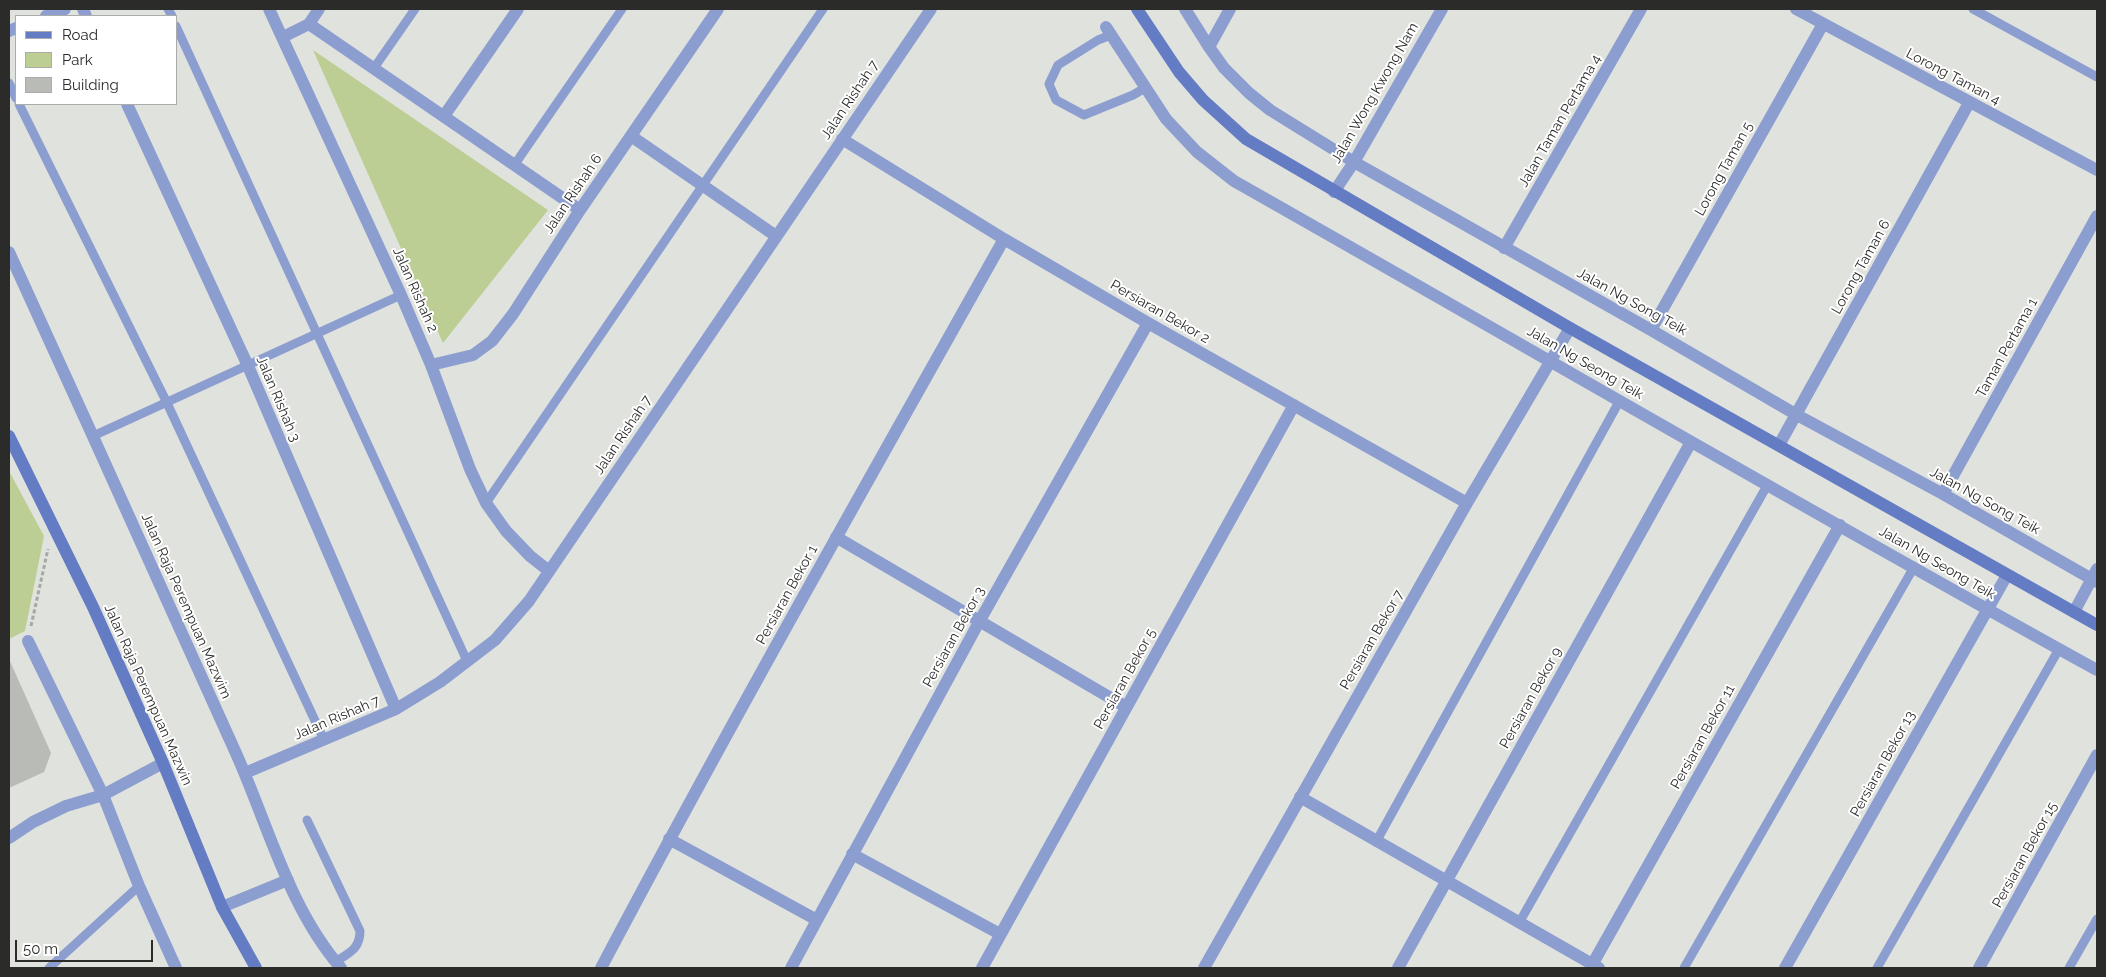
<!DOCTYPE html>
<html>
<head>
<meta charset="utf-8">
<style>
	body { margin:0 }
	#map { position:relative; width:2106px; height:977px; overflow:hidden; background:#e0e2dd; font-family:Raleway,sans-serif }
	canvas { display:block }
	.frame { position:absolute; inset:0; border:10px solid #2b2c2a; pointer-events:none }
	.legend { position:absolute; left:15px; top:15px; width:162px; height:90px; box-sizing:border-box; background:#fff; border:1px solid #aaabaa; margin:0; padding:6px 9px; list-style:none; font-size:15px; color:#2b2c2a }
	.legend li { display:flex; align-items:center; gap:10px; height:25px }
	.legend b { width:25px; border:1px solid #aaabaa }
	.scale { position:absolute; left:15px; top:940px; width:138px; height:22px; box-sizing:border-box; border:2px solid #2b2c2a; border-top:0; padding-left:6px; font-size:15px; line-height:18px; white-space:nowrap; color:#2b2c2a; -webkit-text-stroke:4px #fff; paint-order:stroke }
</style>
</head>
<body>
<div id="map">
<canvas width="2106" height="977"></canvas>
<div class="frame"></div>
<ul class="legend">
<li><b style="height:6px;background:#647cc4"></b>Road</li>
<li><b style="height:14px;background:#bcce94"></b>Park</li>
<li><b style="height:14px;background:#b9bbb6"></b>Building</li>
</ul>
<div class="scale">50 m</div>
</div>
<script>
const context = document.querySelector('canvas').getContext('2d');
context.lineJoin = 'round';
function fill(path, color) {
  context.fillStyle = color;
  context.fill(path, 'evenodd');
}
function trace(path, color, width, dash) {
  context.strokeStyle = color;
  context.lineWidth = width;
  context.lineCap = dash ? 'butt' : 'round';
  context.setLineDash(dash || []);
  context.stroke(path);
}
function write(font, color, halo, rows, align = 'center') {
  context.font = font + ' Raleway,sans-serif';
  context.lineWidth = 4;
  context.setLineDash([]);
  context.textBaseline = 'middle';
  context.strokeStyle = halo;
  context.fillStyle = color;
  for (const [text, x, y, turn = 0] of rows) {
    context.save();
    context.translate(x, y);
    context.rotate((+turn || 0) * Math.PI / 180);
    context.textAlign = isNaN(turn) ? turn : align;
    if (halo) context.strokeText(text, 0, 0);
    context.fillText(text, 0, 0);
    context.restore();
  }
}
fill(new Path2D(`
	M313,50L548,210L443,343Z
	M9,471L44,536L25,631L9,639Z`), '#bcce94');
fill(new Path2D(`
	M9,659L51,753L44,772L9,788Z`), '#b9bbb6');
trace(new Path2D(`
	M31,626L48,549`), '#a6a8a4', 3, [4, 2.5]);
trace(new Path2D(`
	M168,9L172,16
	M1973,9L2097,77
	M176,26L467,661
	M1111,35L1098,40L1058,65L1049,84L1056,100L1084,115L1133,95L1145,88
	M374,68L415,9
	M9,83L16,98
	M19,104L167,403L324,740
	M515,164L622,9
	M93,436L401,295
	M486,503L823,9
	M307,820L360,931C360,949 349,953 335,962
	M1376,842L1620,400
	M1519,923L1768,484
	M49,968L139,886
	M1684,968L1914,567
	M1877,968L2059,649
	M2069,968L2097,919`), '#8c9ed0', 9);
trace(new Path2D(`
	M83,9L86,16
	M269,9L401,295L431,365L470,469L486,503L506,531L530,556L549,571
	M1185,9L1209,47L1224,68L1249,93L1270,110L1354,162L1651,330L1797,415L1943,494L2097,582
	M1796,9L2097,170
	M46,16L65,9
	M309,24L580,210
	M1106,27L1166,119L1197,152L1234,181C1522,344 1808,511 2097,670
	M9,31L16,28
	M283,37L309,24L319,9
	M1209,47L1230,9
	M127,104L248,366L396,709
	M444,116L518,9
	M631,136L776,236
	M842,139L1004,239L1148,323L1467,503
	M1334,192L1354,162L1442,9
	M1504,248L1641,9
	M9,252C85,418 160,585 235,751C268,824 288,907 341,968
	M1651,330L1823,24
	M431,365L473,355L492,341L513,314L580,210L718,9
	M1779,445L1969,103
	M1943,494L2097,216
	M836,537L1126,707
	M2074,612L2097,569
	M28,641L103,795L139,886L176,968
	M245,773L396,709L440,682L495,640L529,601L931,9
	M1300,797L1599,968
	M9,838L33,822L66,806L103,795L163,763
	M669,839L817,920
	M852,854L1000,934
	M222,907L288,880
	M1592,965L1840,525
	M601,968C731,722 868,481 1004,239
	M791,968L979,622L1148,323
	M982,968L1294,405
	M1204,968L1467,503L1570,328
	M1398,968L1691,442
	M1785,968L2007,575
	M1979,968L2097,755`), '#8c9ed0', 12);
trace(new Path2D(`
	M1137,9L1179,72L1203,100L1246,139L1570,328L2097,625
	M9,436L93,607L163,763L222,907L256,968`), '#647cc4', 12);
write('14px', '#2b2c2a', '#fff', [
	["Lorong Taman 4",1953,77,28],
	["Jalan Wong Kwong Nam",1375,93,-60],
	["Jalan Rishah 7",850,100,-56],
	["Jalan Taman Pertama 4",1560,121,-60],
	["Lorong Taman 5",1724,169,-61],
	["Jalan Rishah 6",573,194,-56],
	["Lorong Taman 6",1861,267,-61],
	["Jalan Rishah 2",415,290,66],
	["Jalan Ng Song Teik",1632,302,29],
	["Persiaran Bekor 2",1160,312,30],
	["Taman Pertama 1",2007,348,-61],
	["Jalan Ng Seong Teik",1585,363,30],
	["Jalan Rishah 3",278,399,67],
	["Jalan Rishah 7",623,435,-56],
	["Jalan Ng Song Teik",1985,501,29],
	["Jalan Ng Seong Teik",1937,563,30],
	["Persiaran Bekor 1",787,595,-61],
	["Jalan Raja Perempuan Mazwim",186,606,66],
	["Persiaran Bekor 3",954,637,-61],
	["Persiaran Bekor 7",1372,640,-60],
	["Persiaran Bekor 5",1125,679,-61],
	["Jalan Raja Perempuan Mazwin",148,695,66],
	["Persiaran Bekor 9",1531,698,-61],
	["Jalan Rishah 7",337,718,-23],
	["Persiaran Bekor 11",1703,737,-61],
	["Persiaran Bekor 13",1883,764,-61],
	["Persiaran Bekor 15",2025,855,-61]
]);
</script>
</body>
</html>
